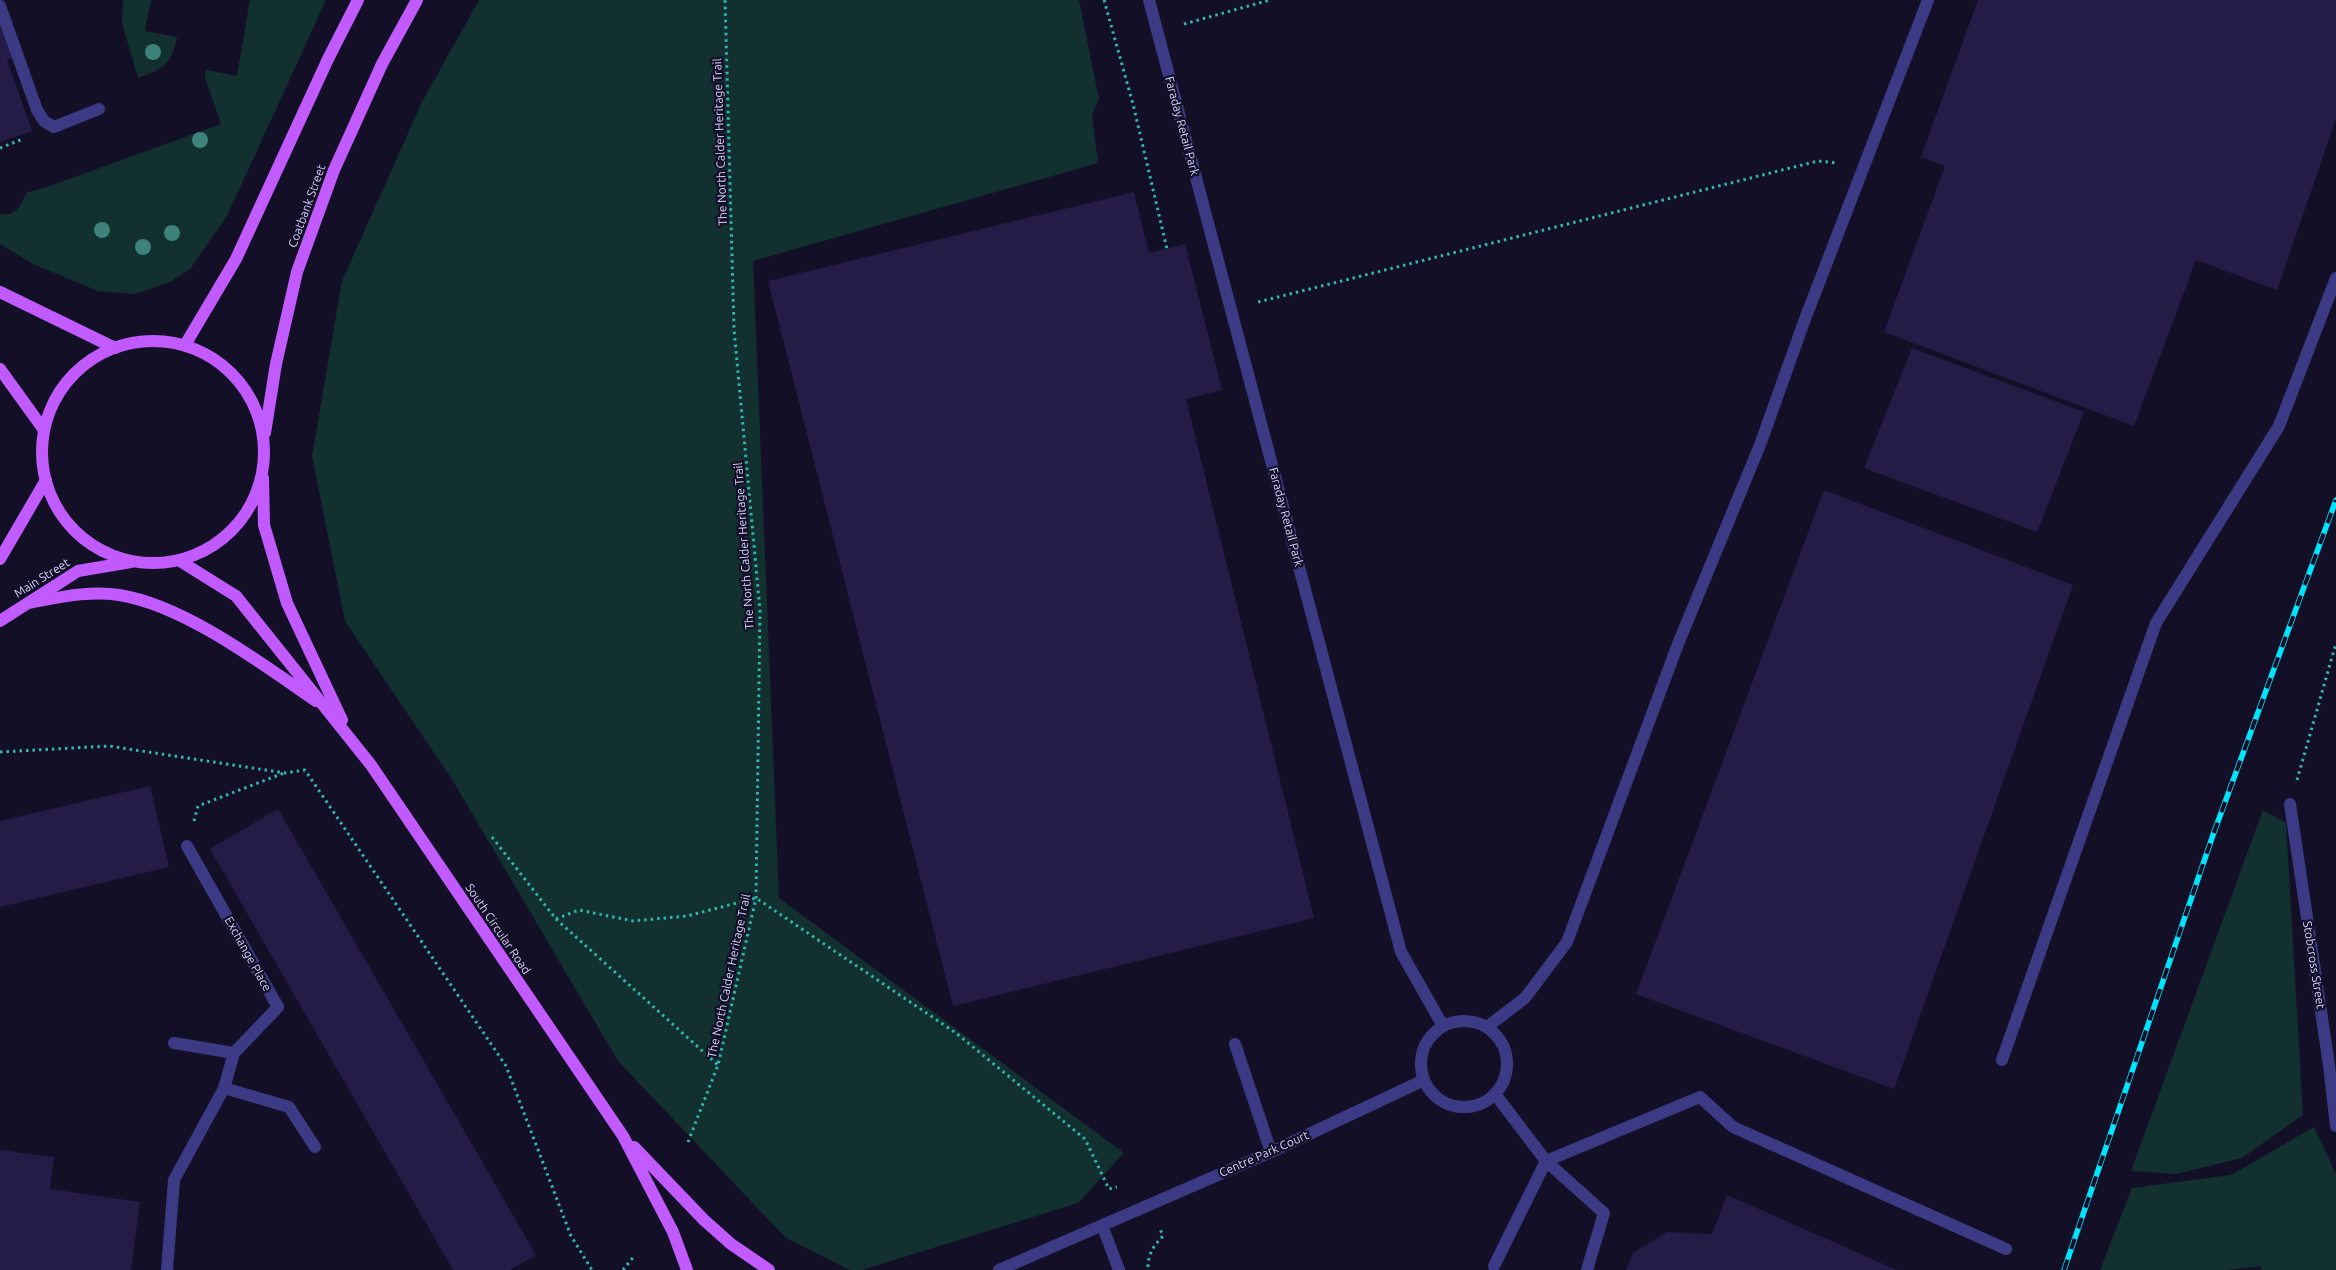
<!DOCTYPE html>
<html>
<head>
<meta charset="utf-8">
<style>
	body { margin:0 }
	canvas { display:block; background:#130f26 }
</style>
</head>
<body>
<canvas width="2336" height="1270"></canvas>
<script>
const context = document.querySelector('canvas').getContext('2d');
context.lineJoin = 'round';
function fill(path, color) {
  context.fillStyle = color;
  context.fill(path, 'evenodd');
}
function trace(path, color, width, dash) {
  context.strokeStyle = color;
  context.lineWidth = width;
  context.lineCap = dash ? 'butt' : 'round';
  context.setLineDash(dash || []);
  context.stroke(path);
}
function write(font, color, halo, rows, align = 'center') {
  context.font = font + ' Ubuntu,sans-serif';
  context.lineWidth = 4.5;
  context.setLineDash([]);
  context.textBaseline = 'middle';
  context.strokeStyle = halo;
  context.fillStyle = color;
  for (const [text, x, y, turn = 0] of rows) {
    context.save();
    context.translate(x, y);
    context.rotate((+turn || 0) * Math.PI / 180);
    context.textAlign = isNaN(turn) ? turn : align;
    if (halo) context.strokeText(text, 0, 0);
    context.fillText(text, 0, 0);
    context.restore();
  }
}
fill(new Path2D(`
	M123,0H151L145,31L177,37C171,65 163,69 138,78L122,23Z
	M250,0H326L227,216L190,269L170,282L135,294L98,291L33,264L0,244V214C15,217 21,206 26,193L50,186L221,124L205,78L206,70L237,76Z
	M479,0H1079L1099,99L1092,115L1098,163L753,261L779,898L1124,1153L1078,1203L862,1270H850L786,1238L618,1061L453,781L345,621L312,456L342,281L422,102Z
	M2263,810L2286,823L2303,1115L2242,1158L2176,1174L2131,1171Z
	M2314,1127L2336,1174V1270H2261V1266L2226,1270H2100L2132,1188L2231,1175Z`), '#12302f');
fill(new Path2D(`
	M1978,0H2336V119L2277,290L2196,260L2134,426L1884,332L1945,166L1921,157Z
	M0,12L16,57L7,60L32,131L0,142Z
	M1134,192L1149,253L1185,244L1222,390L1186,399L1314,918L953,1006L768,281Z
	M1912,348L2084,412L2037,532L1864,468Z
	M1824,490L2073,585L1894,1089L1636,994Z
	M150,786L169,867L0,907V821Z
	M278,809L536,1255L510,1270H453L210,849Z
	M0,1150L54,1157L50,1189L140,1202L131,1270H0Z
	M1727,1195L1897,1270H1626L1633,1253L1667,1232L1712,1234Z`), '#241b47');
trace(new Path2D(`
	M1104,0L1133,104L1167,249
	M1184,24L1270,0
	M0,148L23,139
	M1258,302L1818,161L1836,163
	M0,752L109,746L285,773L305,770L506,1066L571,1236L592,1270
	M2297,780L2336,643
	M194,821L198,806L284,773
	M492,837L556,919L718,1065
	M556,919L579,910L633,921L687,916L756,898L956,1033L1085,1139L1109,1189L1117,1187
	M688,1142L718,1065L756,898L760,610L734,329L725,0
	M1148,1267C1148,1254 1154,1245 1163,1236L1160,1229
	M623,1270L635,1255`), '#2fb8b0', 3, [2.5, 4]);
trace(new Path2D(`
	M1149,0L1401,952L1443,1026
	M0,6L37,110L44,121L54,127L99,109
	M2290,804L2329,1065L2336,1126
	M187,846L278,1007L234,1053
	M1421 1064a43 43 0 1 1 86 0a43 43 0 1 1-86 0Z
	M1487,1027L1525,998L1567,942L1678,644L1760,445L1805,319L1928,0
	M1235,1044L1271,1152
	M2002,1060L2156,623L2279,426L2336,278
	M224,1088L289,1107L315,1147
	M1495,1094L1546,1161L1604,1213L1587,1270
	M1102,1225L1119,1270
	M1494,1266L1546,1161L1700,1097L1733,1127L2006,1249
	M167,1270L174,1180L224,1088L234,1053L174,1043
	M999,1270L1271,1152L1424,1080`), '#3d3a85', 12);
trace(new Path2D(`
	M0,292L115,348
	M42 452a111 111 0 1 1 222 0a111 111 0 1 1-222 0Z
	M185,345L236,259L328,59L358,0
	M0,369L44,430
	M265,433L276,364L297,272L334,170L382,64L417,0
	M263,478L264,525L287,603L342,720
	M0,559L46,480
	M180,561L236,596L371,765L623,1136L673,1232L687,1270
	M28,603C57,598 89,590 119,595C184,605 262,664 316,701
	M0,621L78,571L131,562
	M634,1147L704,1220L731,1244L769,1270`), '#c25bff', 12);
const rail = new Path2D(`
	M2064,1270L2213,835L2336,500`);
trace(rail, '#00e5ff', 5.5);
trace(rail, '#130f26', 4, [11]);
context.fillStyle = '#3d827b';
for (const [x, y] of [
	[153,52],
	[200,140],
	[102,230],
	[172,233],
	[143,247]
]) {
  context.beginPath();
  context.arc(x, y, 8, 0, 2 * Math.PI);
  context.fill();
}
write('12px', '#d9d4ff', '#130f26', [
	["Faraday Retail Park",1182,126,75],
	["The North Calder Heritage Trail",720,142,-92],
	["Coatbank Street",307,206,-70],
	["Faraday Retail Park",1286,517,75],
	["The North Calder Heritage Trail",744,546,-94],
	["Main Street",42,578,-32],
	["South Circular Road",498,929,56],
	["Exchange Place",248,954,61],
	["Stobcross Street",2314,965,81],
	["The North Calder Heritage Trail",729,976,-78],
	["Centre Park Court",1264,1154,-24]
]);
</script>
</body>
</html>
